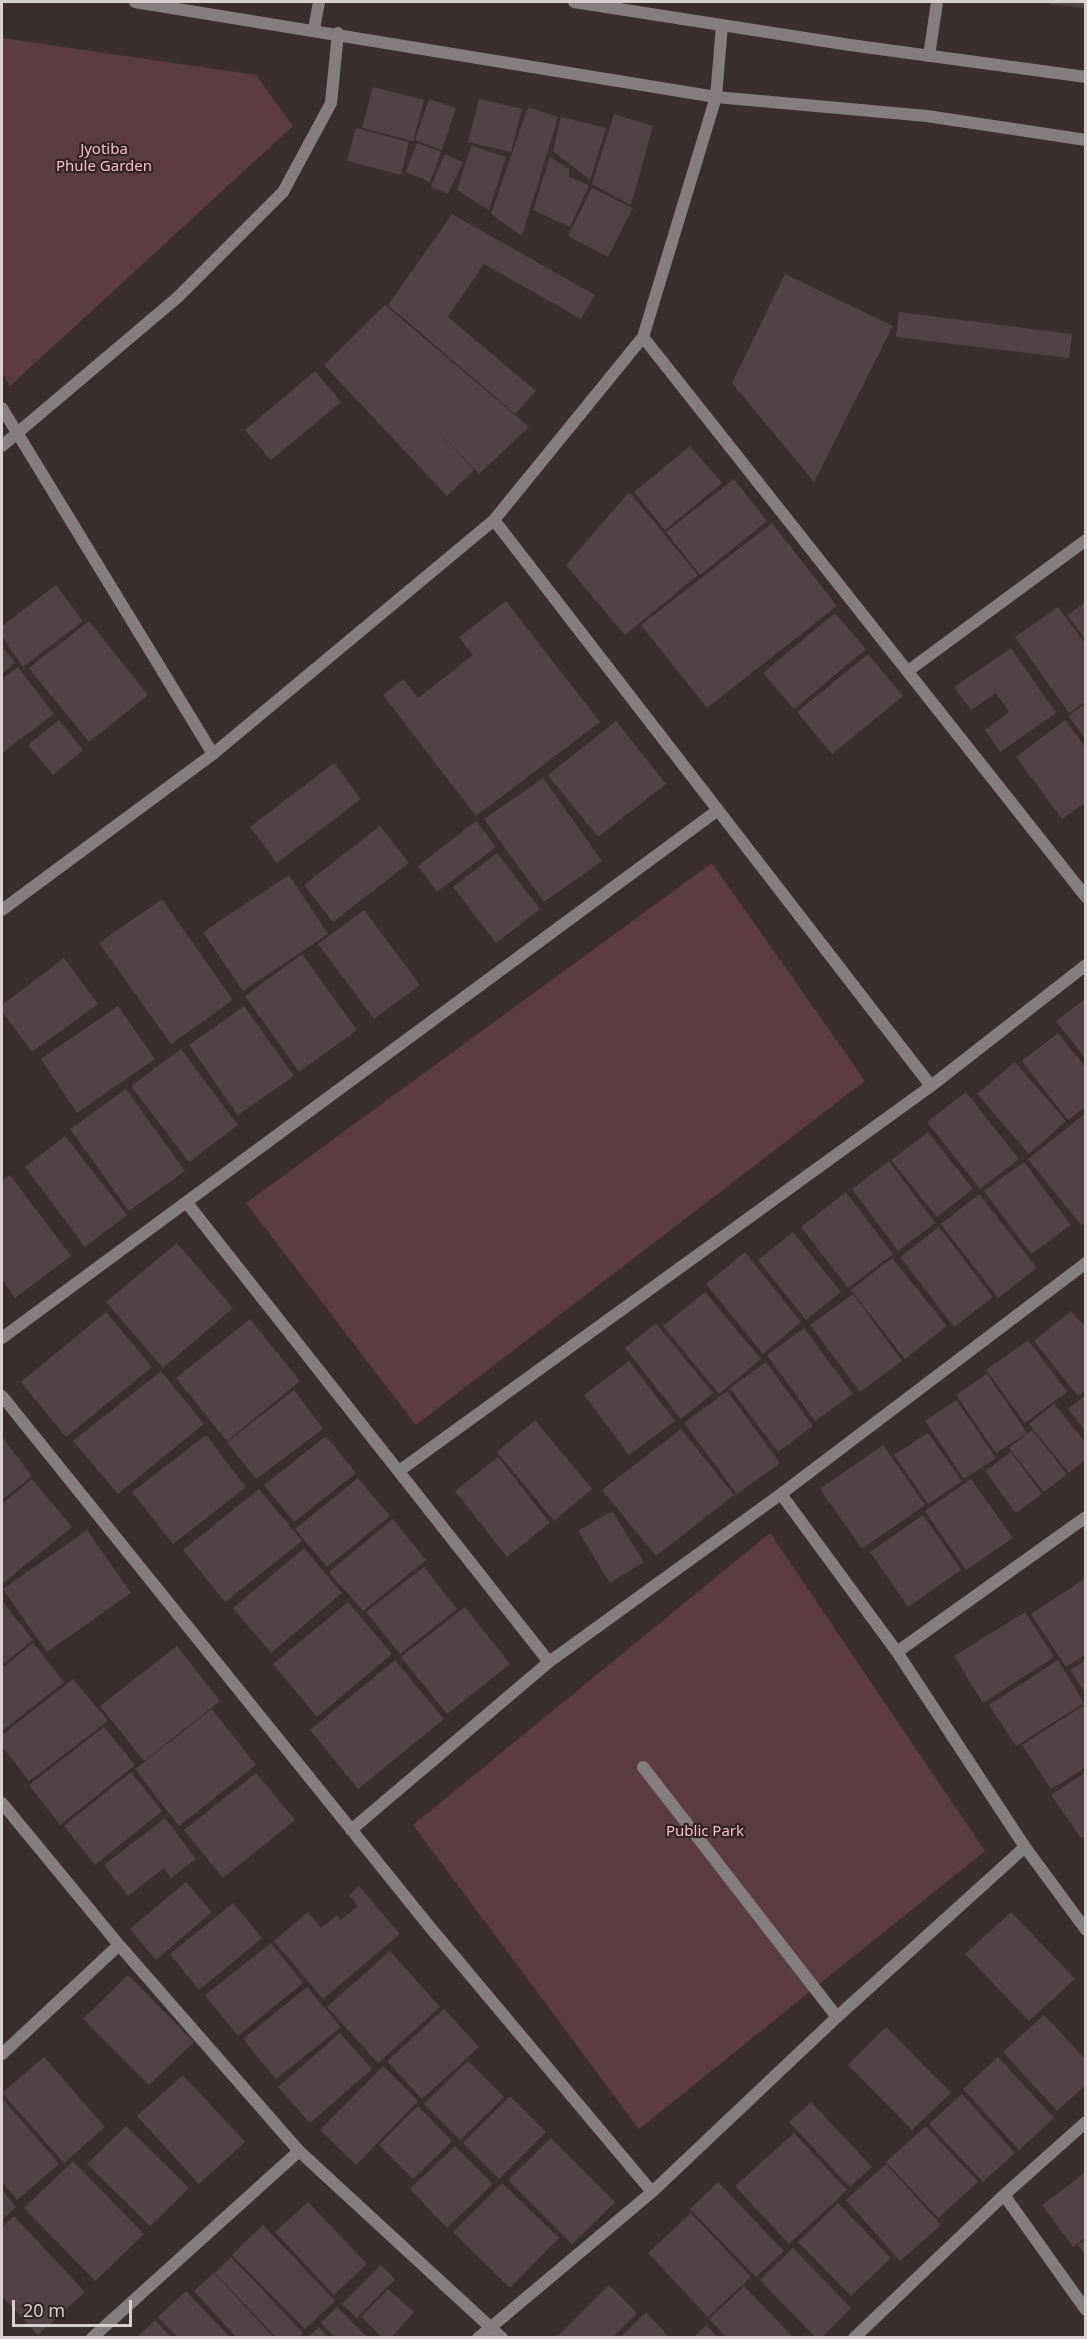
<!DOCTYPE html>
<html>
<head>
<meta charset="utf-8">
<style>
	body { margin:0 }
	#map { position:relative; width:1087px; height:2339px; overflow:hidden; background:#3b2e31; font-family:"Noto Sans",sans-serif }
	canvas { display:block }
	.frame { position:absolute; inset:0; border:3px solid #d8cfd1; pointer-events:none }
	.scale { position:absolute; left:12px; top:2300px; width:120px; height:27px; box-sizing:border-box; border:3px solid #d8cfd1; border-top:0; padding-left:8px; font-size:18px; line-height:21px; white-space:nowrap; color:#d8cfd1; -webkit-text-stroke:4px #302427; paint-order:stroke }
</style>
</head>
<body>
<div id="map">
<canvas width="1087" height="2339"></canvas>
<div class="frame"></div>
<div class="scale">20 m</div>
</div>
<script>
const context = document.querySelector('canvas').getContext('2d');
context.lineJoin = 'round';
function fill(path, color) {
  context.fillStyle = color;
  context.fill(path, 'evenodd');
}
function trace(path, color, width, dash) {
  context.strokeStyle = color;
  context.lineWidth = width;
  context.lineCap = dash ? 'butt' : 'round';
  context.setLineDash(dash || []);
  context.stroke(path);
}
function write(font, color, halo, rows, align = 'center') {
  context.font = font + ' "Noto Sans",sans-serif';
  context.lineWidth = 4.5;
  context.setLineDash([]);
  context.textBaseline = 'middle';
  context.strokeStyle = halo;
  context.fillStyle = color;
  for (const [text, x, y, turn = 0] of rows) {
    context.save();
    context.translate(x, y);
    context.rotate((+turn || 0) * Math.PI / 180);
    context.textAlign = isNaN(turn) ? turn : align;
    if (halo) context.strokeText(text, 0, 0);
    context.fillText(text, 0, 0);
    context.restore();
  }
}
fill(new Path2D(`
	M2,38L256,75L293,126L10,386L2,373Z
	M712,863L865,1081L416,1425L246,1203Z
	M770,1533L985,1851L639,2129L413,1825Z`), '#5c3b44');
fill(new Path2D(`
	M1049,2H1086V8L1049,4Z
	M373,87L424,100L413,141L362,128Z
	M429,99L456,108L442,150L415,140Z
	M479,99L522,109L511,152L468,142Z
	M528,107L558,117L522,236L491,214Z
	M614,114L653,126L631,205L592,184Z
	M561,117L606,128L590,180L553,151Z
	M356,128L409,142L401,175L347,161Z
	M417,143L441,152L430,182L406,172Z
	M471,146L506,157L489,210L457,190Z
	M445,154L463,162L448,194L431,186Z
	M550,157L569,169V177L589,185L570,227L533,210Z
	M592,188L633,208L608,257L568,236Z
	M452,214L595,295L581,319L484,264L448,317L536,391L515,414L388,305Z
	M785,274L893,326L814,482L732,383Z
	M385,305L529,427L479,474L434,427L474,470L447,496L324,365Z
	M899,312L1072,334L1069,358L896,337Z
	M315,371L341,402L271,460L245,430Z
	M690,446L722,483L665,530L634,492Z
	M734,479L767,521L700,575L666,532Z
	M629,492L698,575L625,635L566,565Z
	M772,523L837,606L707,708L641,625Z
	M56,585L83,621L23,667L2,637V626Z
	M506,601L600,722L476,816L383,695L403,679L418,698L473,655L459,637Z
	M1086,602V640L1067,615Z
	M1058,607L1086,645V701L1069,713L1015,637Z
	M835,613L866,649L794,709L763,673Z
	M89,621L148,695L89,742L29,668Z
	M2,646L15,663L2,673Z
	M1011,648L1056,713L1000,752L985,730L1009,712L996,693L971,710L954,687Z
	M868,654L903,696L832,754L797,712Z
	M18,667L54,714L2,753V679Z
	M1086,703V739L1068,716Z
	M59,720L83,750L53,775L28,745Z
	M1065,720L1086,748V802L1062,819L1016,757Z
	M616,721L666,784L598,837L548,775Z
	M334,763L361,799L277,863L250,827Z
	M543,778L602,861L544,902L484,819Z
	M476,821L496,847L437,892L418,866Z
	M380,826L409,863L333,922L304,885Z
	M497,853L540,909L496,943L453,887Z
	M289,875L328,934L243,991L203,932Z
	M162,899L233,1000L171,1044L99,943Z
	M364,910L420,985L374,1019L318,944Z
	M302,954L357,1030L299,1072L245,996Z
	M64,958L98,1004L32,1052L2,1011V1005Z
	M1086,998V1059L1056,1021Z
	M118,1006L155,1059L77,1113L41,1059Z
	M244,1006L294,1076L238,1115L189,1045Z
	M1058,1033L1086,1068V1106L1068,1120L1022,1061Z
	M181,1049L238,1125L189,1162L131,1086Z
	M1015,1062L1066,1121L1029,1154L977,1094Z
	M126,1089L185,1171L129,1211L70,1129Z
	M966,1092L1019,1159L980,1189L927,1122Z
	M1086,1113V1222L1081,1225L1028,1159Z
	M928,1132L973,1189L937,1217L891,1160Z
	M65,1136L127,1215L85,1247L25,1167Z
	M889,1161L935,1223L898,1251L852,1189Z
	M1024,1162L1071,1225L1031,1254L984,1191Z
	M10,1175L71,1256L15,1298L2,1279V1181Z
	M846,1192L893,1254L848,1288L801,1227Z
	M979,1194L1037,1268L998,1298L941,1224Z
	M939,1227L993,1297L954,1327L900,1257Z
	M793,1232L841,1292L806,1320L758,1260Z
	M177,1243L233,1308L163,1368L106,1302Z
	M745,1252L801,1322L763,1354L706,1284Z
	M892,1258L947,1326L905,1359L851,1290Z
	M705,1292L761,1359L719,1394L663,1326Z
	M853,1294L902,1361L860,1392L810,1325Z
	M1071,1311L1086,1328V1390L1078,1396L1034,1341Z
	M106,1312L152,1367L66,1437L21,1382Z
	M250,1319L300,1381L227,1441L176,1378Z
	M656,1323L713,1393L681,1419L625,1348Z
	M804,1328L853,1394L815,1421L767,1355Z
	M1028,1340L1067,1392L1025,1423L986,1370Z
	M629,1361L675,1421L629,1455L584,1395Z
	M766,1362L813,1426L778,1452L730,1388Z
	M161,1371L204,1424L118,1494L73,1441Z
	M987,1374L1027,1433L996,1453L956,1395Z
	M294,1390L323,1429L256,1479L227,1442Z
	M727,1391L780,1463L737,1494L684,1423Z
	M1086,1395V1432L1068,1409Z
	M956,1400L996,1458L964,1479L925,1421Z
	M1054,1404L1086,1443V1459L1069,1473L1029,1424Z
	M535,1420L592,1489L554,1521L497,1452Z
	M681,1429L734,1495L656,1556L602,1490Z
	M1032,1430L1067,1474L1044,1492L1009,1448Z
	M928,1433L962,1481L928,1504L894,1455Z
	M206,1435L246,1487L173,1544L132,1492Z
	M326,1436L356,1473L294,1522L264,1485Z
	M2,1437L32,1476L2,1500Z
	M883,1445L925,1505L862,1549L820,1489Z
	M1011,1452L1042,1494L1016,1513L985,1471Z
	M498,1457L550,1523L507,1557L455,1491Z
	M358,1478L390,1516L327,1567L295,1529Z
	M32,1479L72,1527L2,1584V1504Z
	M971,1479L1013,1538L966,1570L925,1511Z
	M259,1489L302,1541L225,1602L183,1550Z
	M612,1511L644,1562L610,1583L578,1531Z
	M923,1515L961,1570L908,1607L870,1552Z
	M393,1519L426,1560L363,1611L329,1572Z
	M87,1530L131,1593L47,1652L3,1589Z
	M304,1548L342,1593L271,1653L233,1608Z
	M424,1567L457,1609L400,1654L366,1612Z
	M1086,1578V1654L1066,1667L1031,1614Z
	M2,1601L33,1640L2,1665Z
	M348,1602L392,1654L317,1717L273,1664Z
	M465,1607L510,1664L447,1714L401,1657Z
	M1025,1612L1054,1657L983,1703L954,1656Z
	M33,1643L64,1682L2,1731V1668Z
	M177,1646L220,1701L144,1761L100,1706Z
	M395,1660L444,1719L358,1789L310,1730Z
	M1058,1660L1084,1703L1016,1746L989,1705Z
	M1086,1660V1694L1070,1670Z
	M73,1679L108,1721L29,1781L2,1746V1735Z
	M1086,1704V1767L1051,1789L1022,1745Z
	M212,1709L256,1765L179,1826L135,1769Z
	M104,1727L135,1765L60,1825L29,1785Z
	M131,1772L162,1811L95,1865L64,1826Z
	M1086,1772V1835L1081,1838L1051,1795Z
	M256,1773L295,1820L223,1878L184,1830Z
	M165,1818L196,1859L171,1878L164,1868L128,1896L104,1865Z
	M186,1882L212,1912L156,1960L130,1929Z
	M359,1886L400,1934L323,1999L274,1941L308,1912L321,1928L337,1915L341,1920L358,1906L349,1895Z
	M233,1903L262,1938L199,1990L170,1954Z
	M1011,1912L1075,1979L1029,2021L965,1954Z
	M271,1943L303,1983L238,2036L205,1995Z
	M390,1951L440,2007L378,2063L327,2007Z
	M128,1975L194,2042L149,2085L83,2019Z
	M307,1987L341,2027L276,2079L243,2039Z
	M444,2009L479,2047L422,2099L387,2061Z
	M1044,2015L1086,2060V2085L1057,2111L1003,2052Z
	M886,2027L951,2093L912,2130L848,2065Z
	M340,2033L372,2069L310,2123L278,2087Z
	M44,2057L105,2127L64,2163L2,2093Z
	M998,2057L1054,2118L1019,2150L963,2089Z
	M468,2061L504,2097L460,2140L424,2104Z
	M383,2066L418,2101L356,2165L320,2130Z
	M183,2075L245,2142L199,2184L137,2116Z
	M962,2094L1015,2153L983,2182L929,2124Z
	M510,2096L546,2132L499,2179L463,2143Z
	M2,2098L59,2164L17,2200L2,2182Z
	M811,2102L872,2167L850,2187L789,2122Z
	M418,2106L452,2141L413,2179L379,2145Z
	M126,2126L189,2188L150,2226L87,2164Z
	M926,2126L978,2182L938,2218L886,2162Z
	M794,2133L847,2190L789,2244L735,2186Z
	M551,2138L615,2202L572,2244L508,2180Z
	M455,2146L493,2184L447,2228L410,2189Z
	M73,2161L144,2234L95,2281L24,2208Z
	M886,2164L941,2225L900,2261L846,2200Z
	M1086,2172V2237L1073,2247L1042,2205Z
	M718,2182L784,2251L756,2277L690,2209Z
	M502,2183L559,2238L510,2288L453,2232Z
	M2,2190L16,2207L2,2220Z
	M308,2202L367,2264L334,2295L275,2232Z
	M838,2203L891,2258L851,2296L798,2242Z
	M691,2213L751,2277L708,2317L648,2253Z
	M14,2216L85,2292L38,2335L2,2296V2227Z
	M263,2225L335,2301L305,2329L232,2255Z
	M1086,2239V2256L1078,2245Z
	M793,2248L851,2308L821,2338H816L760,2280Z
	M231,2257L303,2333L298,2338H277L215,2273Z
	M381,2265L395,2279L357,2318L342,2304Z
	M214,2273L274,2338H237L194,2291Z
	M609,2285L637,2313L612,2338H556Z
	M744,2286L794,2338H727L709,2319Z
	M388,2289L414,2312L391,2338H383L361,2317Z
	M186,2291L231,2338H178L158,2317Z
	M337,2307L368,2338H336L321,2323Z
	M646,2312L670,2338H620Z
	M155,2320L172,2338H136Z
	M706,2325L719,2338H693Z
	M319,2327L329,2338H307Z`), '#504246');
trace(new Path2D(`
	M643,1767L837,2017`), '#857e80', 12);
trace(new Path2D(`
	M314,29L319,2
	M929,56L937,2
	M2,408L213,754
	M2,446L178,297L283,192L331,103L338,33
	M494,520L931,1086
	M908,671L1086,540
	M187,1203L549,1662
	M2,1338L718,810
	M2,1396L429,1926L652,2192
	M399,1471L931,1086L1086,965
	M781,1494L897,1652L1025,1847L1086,1930
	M897,1652L1086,1517
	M2,1803L119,1945L299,2151L502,2338
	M351,1830L549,1662L781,1494L1086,1263
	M2,2054L119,1945
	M1004,2195L1086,2310
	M92,2338L299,2151
	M478,2338L652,2192L837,2017L1025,1847
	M854,2338L1004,2195L1086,2122`), '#857e80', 12);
trace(new Path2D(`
	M135,2L716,97L927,116L1086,140
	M574,2L850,45L1086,77
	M643,337L1086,897
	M2,910L213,754L494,520L643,337L716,97L722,25`), '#857e80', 12);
write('15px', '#febbce', '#302427', [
	["Jyotiba",104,150],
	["Phule Garden",104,167],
	["Public Park",705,1832]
]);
</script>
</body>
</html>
